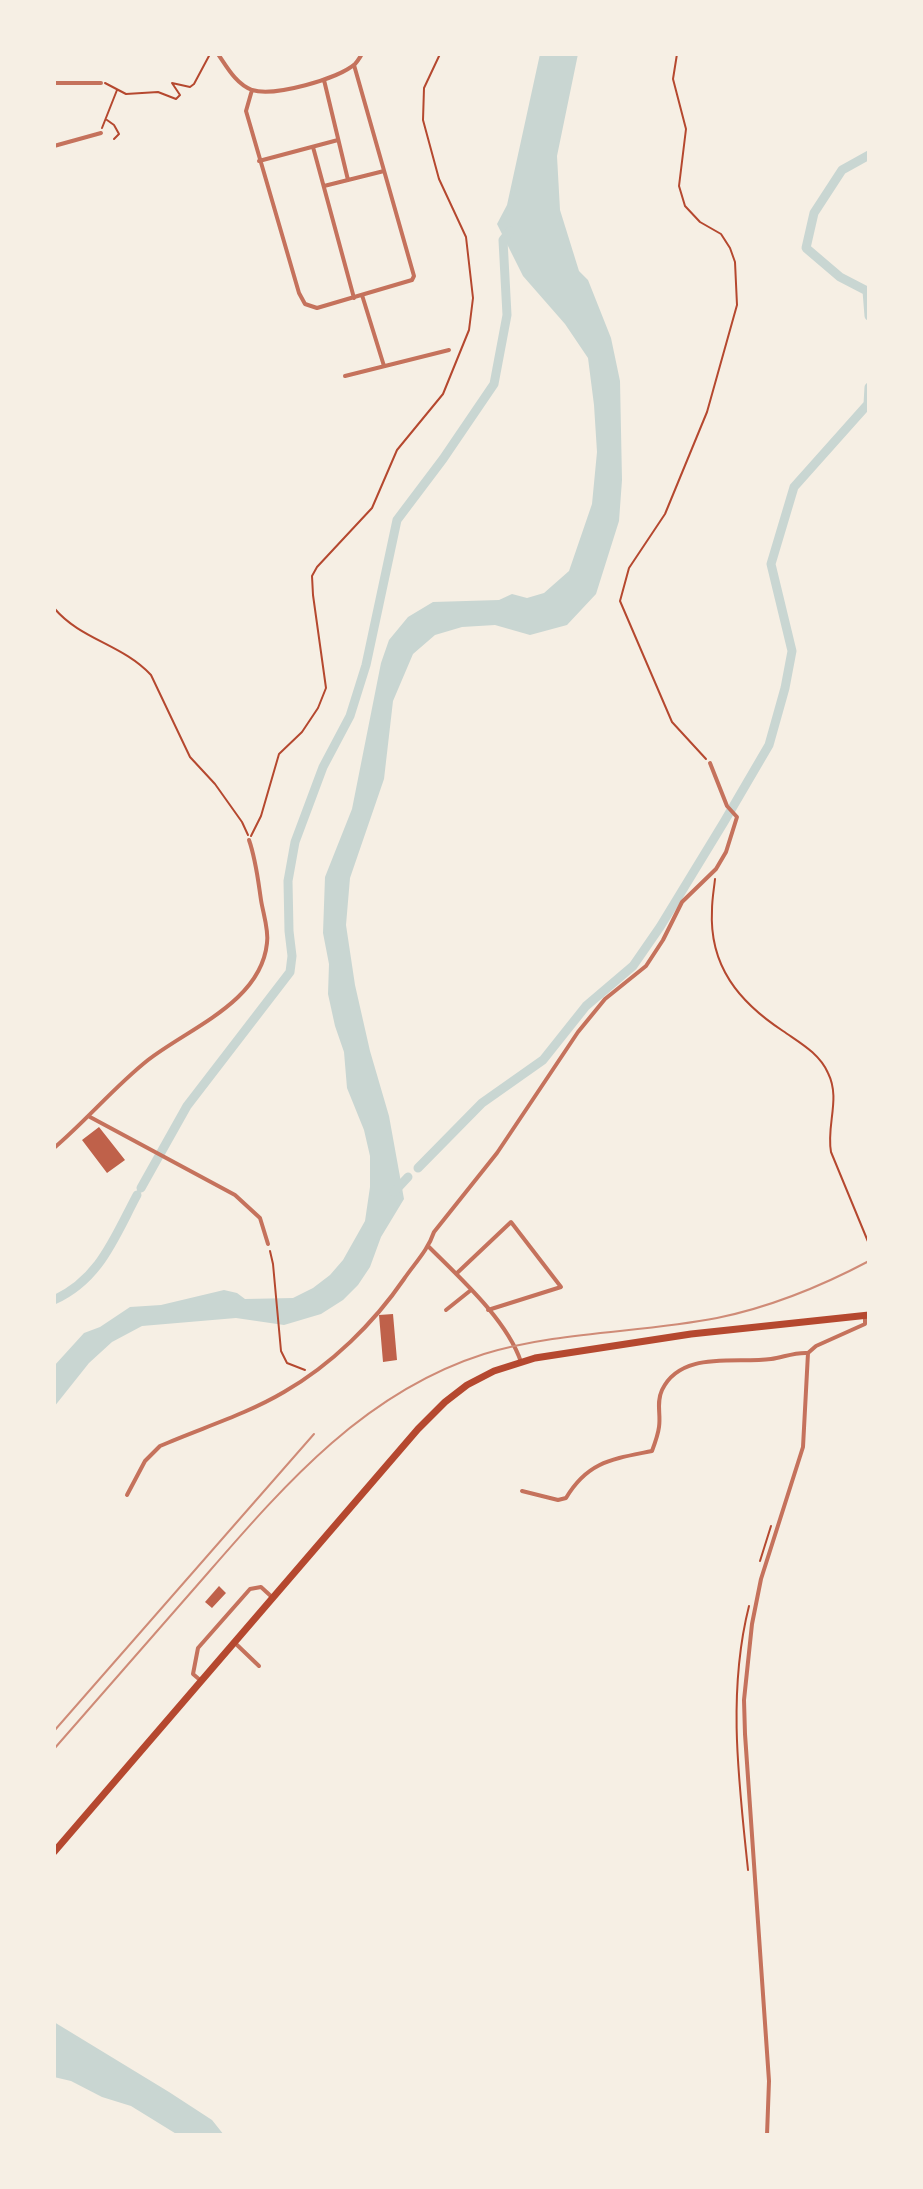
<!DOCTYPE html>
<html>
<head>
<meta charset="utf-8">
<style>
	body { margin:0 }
	#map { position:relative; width:923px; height:2189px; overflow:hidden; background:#f6efe4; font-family:"Noto Serif",serif }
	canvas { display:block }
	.frame { position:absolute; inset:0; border:56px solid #f6efe4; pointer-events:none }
</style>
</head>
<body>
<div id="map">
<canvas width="923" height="2189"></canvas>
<div class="frame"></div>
</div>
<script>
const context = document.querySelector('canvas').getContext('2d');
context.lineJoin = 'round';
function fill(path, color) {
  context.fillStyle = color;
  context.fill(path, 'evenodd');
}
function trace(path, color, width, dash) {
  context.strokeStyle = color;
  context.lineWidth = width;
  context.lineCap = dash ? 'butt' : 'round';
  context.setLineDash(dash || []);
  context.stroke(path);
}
fill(new Path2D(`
	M540,54H578L557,156L560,210L579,271L588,280L611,338L620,381L622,480L619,521L596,594L567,625L530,635L495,625L462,627L435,635L413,654L393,701L384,779L350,878L346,925L355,985L370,1051L389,1116L404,1199L381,1237L370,1267L358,1285L343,1300L321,1314L284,1325L236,1318L142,1326L112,1342L89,1363L54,1407V1366L84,1333L100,1327L130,1307L161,1305L224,1290L237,1293L245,1299L293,1298L313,1288L330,1275L343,1260L365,1221L370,1187V1156L364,1130L347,1088L344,1052L335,1026L328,994L329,964L323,933L325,877L352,809L381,663L389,640L408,617L433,602L499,600L512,594L527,598L544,593L569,571L592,504L597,452L594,405L588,358L565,324L523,276L497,224L507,205Z
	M54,2022L169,2092L212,2120L224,2135H178L131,2106L102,2097L71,2081L54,2077Z`), '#c9d6d2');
trace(new Path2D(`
	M869,155L842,170L814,213L806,248L840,277L867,291L869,316
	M418,1168L482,1103L543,1060L586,1006L633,966L660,927L724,822L769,745L785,688L792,651L771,564L794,487L868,404L869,387
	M141,1188L187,1106L290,972L292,956L289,931L288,881L295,842L323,767L350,716L366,665L397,520L443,459L494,384L507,315L503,240L510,231
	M394,1192L408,1177
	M54,1300C100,1279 114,1238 137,1195`), '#c9d6d2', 9);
fill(new Path2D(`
	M99,1127L125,1160L107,1173L82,1140Z
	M393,1314L397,1360L383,1362L379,1315Z
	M219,1586L226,1593L212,1608L205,1602Z`), '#bf614a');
trace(new Path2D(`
	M677,54L673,79L686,129L679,186L685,206L700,222L721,234L730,248L735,262L737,305L707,412L665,514L629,568L620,601L672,722L706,759
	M105,83L126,94L158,92L176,99L180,95L172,83L190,87L194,84L210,54
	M107,120L114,125L119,134L114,139
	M102,128L117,90
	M54,608C81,640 122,644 151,675L190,757L215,784L242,822L248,835
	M251,836L261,816L279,754L302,732L318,708L326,688L313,595L312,576L317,567L372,508L397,450L443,394L469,330L473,298L466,237L439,179L423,120L424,88L440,54
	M715,879C714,889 712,899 712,910C709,966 739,1002 783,1031C800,1043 819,1053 828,1073C841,1099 826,1125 831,1152L869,1244
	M270,1251L273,1264L281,1351L287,1363L305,1370
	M760,1561L771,1526
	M748,1870C739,1783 727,1693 749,1606`), '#b5482f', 2);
trace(new Path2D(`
	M218,54C227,67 236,84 252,90C274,97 338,79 355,64C358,61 360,57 362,54
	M324,80L348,180
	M54,83H101
	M252,90L246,111L299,293L305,304L317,308L412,280L414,276L354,65
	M54,146L101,133
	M313,147L354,298
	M259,161L338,140
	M324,186L384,171
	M362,295L384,366
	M345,376L449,350
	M90,1117L235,1195L260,1218L268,1244
	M54,1148C87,1120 114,1087 148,1060C189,1028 261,1002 267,943C269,930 263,913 261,900C258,880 256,860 249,840
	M429,1247C460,1278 507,1320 521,1362
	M456,1274L511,1222L561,1287L488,1310
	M446,1310L471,1290
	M522,1491L558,1500L566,1498C588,1461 613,1459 652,1451C655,1443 658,1435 659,1427C661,1414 656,1403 662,1390C681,1350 736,1364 771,1359C784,1357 795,1352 808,1353
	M127,1495L145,1461L160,1446C201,1428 245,1415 284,1392C331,1365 374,1323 404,1279C415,1263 428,1250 434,1232L497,1153L578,1032L605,999L646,966L663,940L682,902L716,869L726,852L737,817L727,806L710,763
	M235,1643L259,1666
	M200,1680L193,1674L198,1648L250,1589L261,1587L273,1598
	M767,2135L769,2081L745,1734L744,1700L752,1624L761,1579L803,1447L808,1353L816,1346L865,1324V1316`), '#c5725c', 4);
trace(new Path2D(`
	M54,1852L418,1429L445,1402L467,1385L494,1371L535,1358L691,1334L869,1315`), '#b5482f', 7);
trace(new Path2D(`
	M54,1731L314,1434
	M54,1749C100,1696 147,1643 193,1590C277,1494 358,1394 484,1354C559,1331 640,1333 717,1318C771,1307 820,1287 869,1261`), '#cf8b77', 2);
</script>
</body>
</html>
